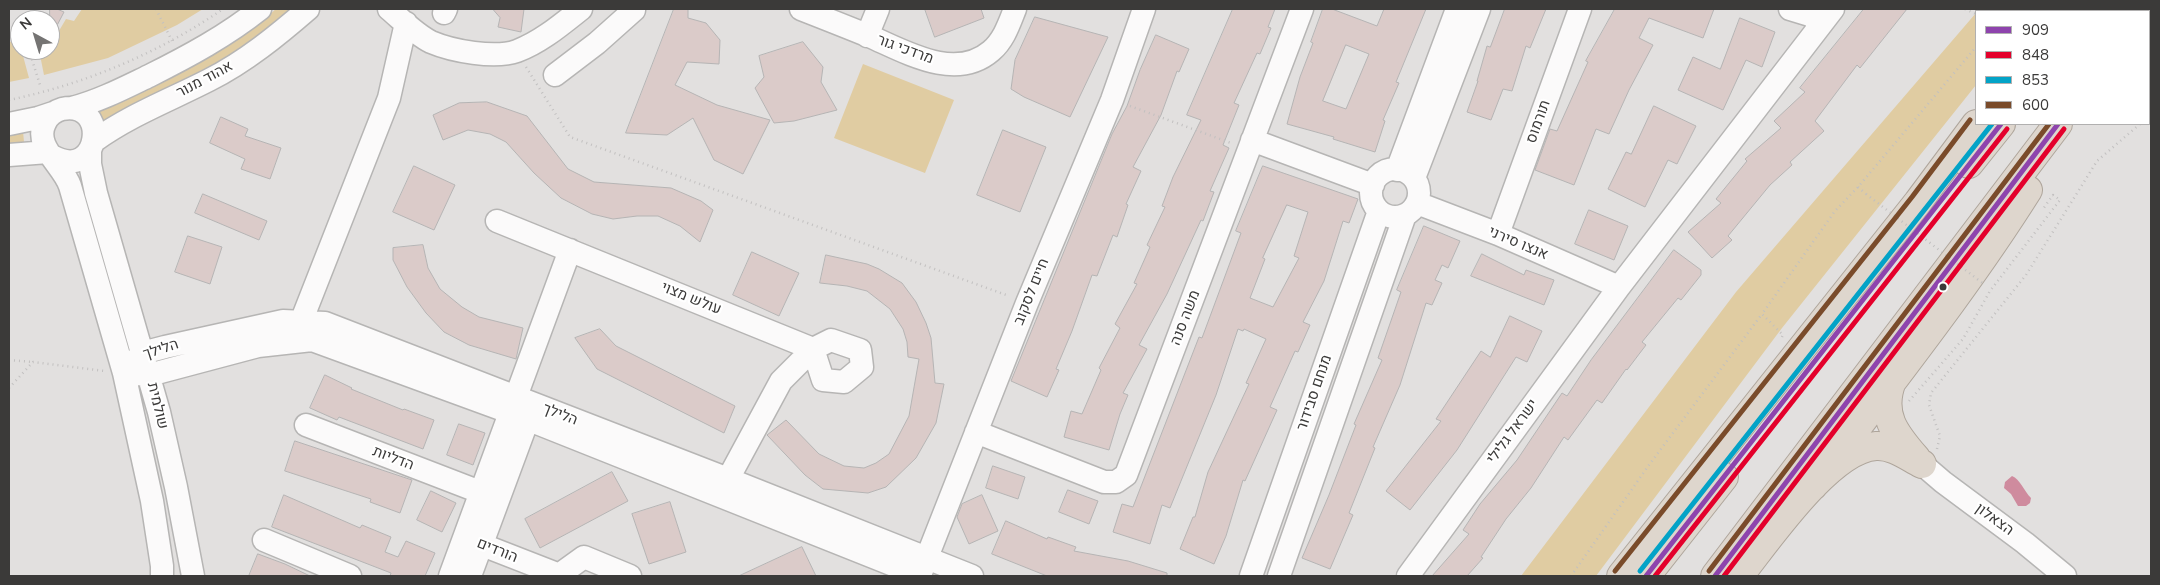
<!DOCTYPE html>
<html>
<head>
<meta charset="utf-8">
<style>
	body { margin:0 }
	#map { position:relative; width:2160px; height:585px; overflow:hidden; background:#e2e0df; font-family:"Nunito Sans",sans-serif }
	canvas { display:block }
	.frame { position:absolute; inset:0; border:10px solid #3b3a39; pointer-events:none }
	.legend { position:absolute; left:1975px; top:10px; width:175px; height:115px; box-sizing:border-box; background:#fff; border:1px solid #b1b0b0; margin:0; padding:6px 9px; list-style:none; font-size:15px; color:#3b3a39 }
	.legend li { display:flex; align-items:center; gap:10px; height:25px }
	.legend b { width:25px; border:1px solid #b1b0b0 }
	.north { position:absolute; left:10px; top:10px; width:50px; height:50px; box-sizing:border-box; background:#fff; border:1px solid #b1b0b0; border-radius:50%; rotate:321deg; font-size:14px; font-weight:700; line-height:20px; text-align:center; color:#3b3a39 }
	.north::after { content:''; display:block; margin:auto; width:18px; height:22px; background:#757473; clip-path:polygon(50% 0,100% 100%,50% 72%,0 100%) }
</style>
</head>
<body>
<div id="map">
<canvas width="2160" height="585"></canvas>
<div class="frame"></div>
<ul class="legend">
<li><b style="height:6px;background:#8e44ad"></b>909</li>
<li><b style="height:6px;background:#e4002b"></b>848</li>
<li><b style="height:6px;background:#03a3c7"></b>853</li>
<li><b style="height:6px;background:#7a4b2a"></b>600</li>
</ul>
<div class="north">N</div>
</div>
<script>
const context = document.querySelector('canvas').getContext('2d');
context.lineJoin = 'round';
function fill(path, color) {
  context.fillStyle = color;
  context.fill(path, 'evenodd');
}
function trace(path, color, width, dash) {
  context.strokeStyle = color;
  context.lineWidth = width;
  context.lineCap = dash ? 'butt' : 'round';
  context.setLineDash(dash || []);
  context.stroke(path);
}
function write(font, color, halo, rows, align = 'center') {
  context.font = font + ' "Nunito Sans",Heebo,sans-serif';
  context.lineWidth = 4.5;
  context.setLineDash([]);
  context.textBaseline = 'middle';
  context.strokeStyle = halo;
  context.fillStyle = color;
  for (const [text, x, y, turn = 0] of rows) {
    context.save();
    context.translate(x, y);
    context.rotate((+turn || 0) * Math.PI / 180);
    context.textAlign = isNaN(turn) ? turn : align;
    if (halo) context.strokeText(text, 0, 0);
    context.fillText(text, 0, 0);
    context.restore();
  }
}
fill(new Path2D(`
	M82,9H203L177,25L108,58L44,75L39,50H50V42L53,41L66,19L74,21Z
	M276,9H297L232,58L104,125L97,111L258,24Z
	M1980,9H2037L2035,11H1978Z
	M1976,13V85L1782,328L1596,576H1521L1736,292Z
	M19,41L29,78L9,82V42Z
	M863,64L954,100L925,173L834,138Z
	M23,131L24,142L9,144V133Z`), '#e0cca2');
fill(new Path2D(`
	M2012,476C2020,479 2024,491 2031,498L2030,503L2026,506H2018L2011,494L2004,488L2005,482Z`), '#cf8b9e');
const building = new Path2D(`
	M50,9H57L64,12L50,39Z
	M493,9H524L521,32L498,27L500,18Z
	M674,9H688V18L706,23L720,40L719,64L687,62L675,85L717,105L770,120L743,174L714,160L693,118L667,135L626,133Z
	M925,9H981L984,18L935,37Z
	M1233,9H1275L1268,27L1271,28L1260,54L1257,53L1234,103L1239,105L1223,145L1229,148L1210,191L1214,192L1203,221L1201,220L1167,294L1139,345L1147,349L1123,393L1128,395L1120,414L1109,450L1064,437L1071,411L1082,414L1101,370L1099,368L1120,328L1115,324L1137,284L1134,283L1150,247L1147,245L1165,207L1162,206L1173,177L1201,120L1187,115Z
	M1323,9H1332L1377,26L1384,9H1426L1396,82L1399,83L1383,120L1385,121L1375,152L1333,139L1334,137L1287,124L1300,77L1313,43L1311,42ZM1346,45L1369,54L1346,109L1323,101Z
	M1505,9H1546L1530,48L1526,46L1512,91L1503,89L1491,120L1467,112L1478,81H1477L1487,46L1490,47Z
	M1615,9H1714L1703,38L1649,18L1639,38L1653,45L1629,90L1609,134L1596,129L1574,185L1535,170L1550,129L1557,131L1588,62L1586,61Z
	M1864,9H1907L1860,68L1857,65L1815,121L1824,131L1790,162L1792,165L1770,185L1728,236L1732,240L1712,258L1688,232L1721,203L1716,199L1747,161L1745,159L1781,128L1774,121L1805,92L1800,88Z
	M1035,17L1108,37L1070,117L1024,97L1011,89L1015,60Z
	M1740,18L1775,32L1762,67L1746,60L1723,110L1678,90L1693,57L1720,69Z
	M1156,35L1189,49L1179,72L1177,71L1161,115L1133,167L1141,171L1126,204L1128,205L1117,237L1113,235L1097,276L1092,275L1072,331L1056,369L1059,370L1047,397L1011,381L1112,134L1127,106L1140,70Z
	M803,42L823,67L821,82L837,110L794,121L774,123L755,88L764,77L759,56Z
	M487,102L527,116L568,169L594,182L671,188L701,201L713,210L700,242L680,226L658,216H637L613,219L592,214L561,198L534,173L506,142L490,134L468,130L443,140L433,115L459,103Z
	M1654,106L1696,126L1677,164L1668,160L1645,207L1608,189L1626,152L1631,154Z
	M221,117L248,129L245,136L281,148L270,179L241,169L245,159L210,143Z
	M1003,130L1046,147L1020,212L977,195Z
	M414,166L455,185L434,230L393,212Z
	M1263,166L1358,199L1349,223L1343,221L1324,281L1303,322L1310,325L1298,352L1295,351L1270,407L1277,410L1245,481L1243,480L1226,536L1214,564L1180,549L1193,517H1195L1208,472L1249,384L1246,383L1266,339L1244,329L1243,331L1238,329L1216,395L1170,508L1162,505L1150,544L1113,532L1122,504L1133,507L1199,337L1202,338L1241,233L1236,231ZM1287,205L1308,212L1294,256L1299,258L1273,307L1250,298L1265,259L1263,258Z
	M203,194L267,221L259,240L195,213Z
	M1589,210L1628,226L1614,260L1575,244Z
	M1424,226L1460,241L1448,268L1442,265L1435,280L1442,283L1432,305L1426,303L1400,385L1373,447L1375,448L1349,513L1353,515L1330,569L1302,558L1329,495L1356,425L1354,424L1382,360L1378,358L1401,292L1397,290Z
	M188,236L222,247L210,284L175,272Z
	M423,245L428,268L440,289L462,307L479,317L523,328L516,359L469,345L444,332L426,313L407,287L393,260V248Z
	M1674,250L1701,270V275L1681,300L1678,298L1642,342L1646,345L1627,370L1626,369L1602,403L1597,400L1568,440L1564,437L1531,488L1506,519L1481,557L1483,558L1467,576H1432L1469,534L1463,530L1480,504L1517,460L1562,393L1567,396L1591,360Z
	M752,252L799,273L779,316L733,295Z
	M1482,254L1524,275L1526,270L1554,280L1544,305L1471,276Z
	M826,255L867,264L879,269L902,283L916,302L926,323L931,338L935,383L944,384L936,423L916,458L886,487L868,493L823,489L805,475L767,435L786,420L819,454L844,466L864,468L876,463L889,454L909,416L919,359L908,357L907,342L903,329L890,309L867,291L847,286L820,283Z
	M1510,316L1542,331L1527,362L1516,357L1457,450L1410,510L1386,491L1441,421L1436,419L1481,351L1490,357Z
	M600,329L616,346L735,406L724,433L597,369L575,338Z
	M325,375L352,388L351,389L403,410L404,409L434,420L423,449L339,417L337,420L310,408Z
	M459,424L485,433L473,465L447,455Z
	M295,441L412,480L400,513L370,502L371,499L285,471Z
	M993,466L1025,477L1018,499L986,488Z
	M612,472L628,501L540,548L525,519Z
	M1068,490L1098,501L1089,524L1059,512Z
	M431,491L456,503L442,532L417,520Z
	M284,495L360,528L362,525L391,537L385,552L398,557L406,541L435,553L425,576H390L391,573L272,527Z
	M982,495L998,531L969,544L957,517L962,504Z
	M670,502L686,552L649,564L632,514Z
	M1006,521L1047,539L1048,537L1076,547L1074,551L1128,561L1167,573V576H1047L992,554Z
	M802,547L816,576H739Z
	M258,554L285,564L310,576H249Z`);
fill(building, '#dbcbc9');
trace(building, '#b5b4b4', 1);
const minor = new Path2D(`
	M389,9C402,20 415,34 431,42C452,51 495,59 517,51C541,42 562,24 581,9
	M801,9C824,18 847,27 869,36C904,51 955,82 991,51C1004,40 1009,24 1015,9
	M1790,9L1813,16L1819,26
	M444,13L446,9
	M867,36L878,9
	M555,75L597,43L634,10
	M72,108C99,101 124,88 149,76C189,56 226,36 260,9
	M9,124L38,118L53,113
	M1252,140L1373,185
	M94,141C130,115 170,100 209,80C245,62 278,35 308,9
	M90,150V164L96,193L159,412L176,487L193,576
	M9,155L48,152
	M52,156C101,183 110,99 62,109C55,111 48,116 45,123C33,146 63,165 70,186L124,373L152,501L162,566V576
	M1371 193a24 24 0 1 1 48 0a24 24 0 1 1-48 0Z
	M1397,170L1457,9
	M1414,178L1479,9
	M1417,203L1498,234L1619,287
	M497,221L813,349L781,381L728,479
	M1498,234L1580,9
	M301,322L389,98L406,23
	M831,340L860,350L862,367L844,382L823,380L813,349Z
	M124,373L142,353L165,347L283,321L325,323L728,479L972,576
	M124,373L149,375L258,346L312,340L509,412L921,576
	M306,425L480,492
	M976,432L1104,482H1116L1126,475L1302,9
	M1922,464L1943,482L2025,543L2065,576
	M467,539L562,576
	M264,540L350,576
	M922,570L1027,303L1112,100L1144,9
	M559,575L584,557L630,576
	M450,576L570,250
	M470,576L533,406
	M1251,576L1379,211
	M1279,576L1405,215
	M1408,576L1619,287L1833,9`);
const highway = new Path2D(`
	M2061,11L2063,9
	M2088,11L2090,9
	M2143,11L2144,9
	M1969,164L2001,124
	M1892,381C1879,414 1895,434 1916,458
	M1813,486C1886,388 1963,293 2028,190
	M1621,576L1918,202L1976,124
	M1646,576L1724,477
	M1715,576L2058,124
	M1739,576C1768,540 1829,449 1876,446C1893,445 1908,457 1922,464`);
trace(minor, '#b6b5b4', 25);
trace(highway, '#aea59b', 30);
trace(new Path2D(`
	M156,9L172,41
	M1965,9L1976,14
	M9,30L20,33
	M29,50L40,85
	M526,67L570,137L1009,296
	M9,100C85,84 159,53 223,9
	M1130,106L1231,143
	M2149,116L2151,114
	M1858,187L1866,194
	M1782,337L1783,335L1762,314L1835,211L1858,187L1976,47
	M9,360L33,362
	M9,388L33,362L105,371
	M1909,401L1963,339L1990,291L2060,200L2053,195L2043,209
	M1937,449L1940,436L1929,405L1931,393L2026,275L2097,161L2140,124
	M1571,576L1649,465L1762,314`), '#c2c0c0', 2.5, [1, 4]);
trace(minor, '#fbfafa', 22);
trace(highway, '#ded6cd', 28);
trace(new Path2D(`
	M1866,194L1985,285`), '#c2c0c0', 2.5, [1, 4]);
trace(new Path2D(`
	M1646,576L2001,124
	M1715,576L2058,124`), '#8e44ad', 5);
trace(new Path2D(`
	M1655,576L2007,129
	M1724,576L2064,129`), '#e4002b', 5);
trace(new Path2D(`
	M1640,571L1992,124`), '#03a3c7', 5);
trace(new Path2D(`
	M1615,571L1912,197L1970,120
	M1709,571L2049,124`), '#7a4b2a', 5);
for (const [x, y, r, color] of [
	[1943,287,4.5,"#3b3a39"]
]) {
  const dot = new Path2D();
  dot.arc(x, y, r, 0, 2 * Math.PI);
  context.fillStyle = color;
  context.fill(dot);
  trace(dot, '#fff', 2);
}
write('15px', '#3b3a39', '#fff', [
	["מרדכי גור",905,50,20],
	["אהוד מנור",205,80,-28],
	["תורמוס",1539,122,-70],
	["אנצו סירני",1518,244,23],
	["חיים לסקוב",1032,292,-68],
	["עולש מצוי",691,299,22],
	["משה סנה",1186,318,-69],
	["הלילך",161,350,-18],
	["מנחם סבידור",1315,393,-71],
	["שולמית",157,406,76],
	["הלילך",560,415,21],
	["ישראל גלילי",1513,432,-54],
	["הדליות",393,459,21],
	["הצאלון",1994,520,36],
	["הורדים",497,551,22]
]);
</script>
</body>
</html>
